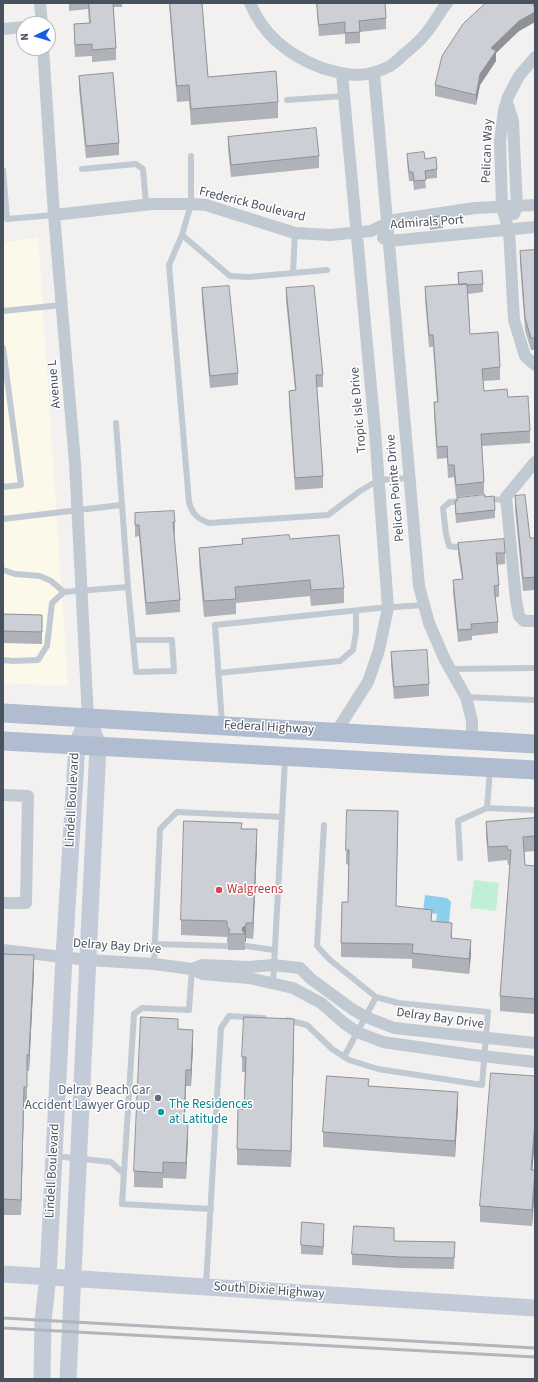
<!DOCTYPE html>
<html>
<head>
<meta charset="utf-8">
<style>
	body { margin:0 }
	#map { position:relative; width:538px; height:1382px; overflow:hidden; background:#f3f1f0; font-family:"Source Sans 3",sans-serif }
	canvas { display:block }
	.frame { position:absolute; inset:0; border:4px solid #48515e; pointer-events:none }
	.north { position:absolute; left:16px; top:16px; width:40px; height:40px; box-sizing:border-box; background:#fff; border:1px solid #b6b9bf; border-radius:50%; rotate:265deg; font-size:11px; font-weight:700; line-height:16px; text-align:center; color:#48515e }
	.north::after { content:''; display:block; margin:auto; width:14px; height:18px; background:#185ce5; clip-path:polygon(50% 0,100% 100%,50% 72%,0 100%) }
</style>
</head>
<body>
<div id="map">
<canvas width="538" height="1382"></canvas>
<div class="frame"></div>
<div class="north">N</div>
</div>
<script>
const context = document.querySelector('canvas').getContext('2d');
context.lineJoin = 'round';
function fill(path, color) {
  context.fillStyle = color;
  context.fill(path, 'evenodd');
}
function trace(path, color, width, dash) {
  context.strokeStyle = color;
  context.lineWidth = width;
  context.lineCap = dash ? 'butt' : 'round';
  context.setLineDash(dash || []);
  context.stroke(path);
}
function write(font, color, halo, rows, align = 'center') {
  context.font = font + ' "Source Sans 3",sans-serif';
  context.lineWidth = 3;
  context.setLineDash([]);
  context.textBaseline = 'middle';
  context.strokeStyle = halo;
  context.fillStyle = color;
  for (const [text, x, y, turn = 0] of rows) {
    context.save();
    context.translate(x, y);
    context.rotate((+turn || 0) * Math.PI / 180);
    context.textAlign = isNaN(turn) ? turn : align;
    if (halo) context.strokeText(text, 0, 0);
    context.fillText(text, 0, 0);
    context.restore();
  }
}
fill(new Path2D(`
	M38,237L68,686L3,683V243Z`), '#fcf9eb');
fill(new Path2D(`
	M474,880L499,883L496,911L470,908Z`), '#bff0d7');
fill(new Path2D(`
	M425,895L447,898L451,902L448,932L435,931L437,914L423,912Z`), '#8cceed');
trace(new Path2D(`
	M287,100L344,96
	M191,156V204L182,235L169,265L189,502C192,514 198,519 209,523L328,515L360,491L379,480L409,478
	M82,169L136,164L143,169L146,204
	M3,170L7,219L54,215
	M182,235L230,276L249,277L327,270
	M293,273L295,233
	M3,311L62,305
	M3,348L21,485L3,487
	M116,423L128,587L136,672L174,671L172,640H133
	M487,499L506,500
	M462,501L450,502L443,508L446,534L449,546L456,547L465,546
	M3,519L121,505
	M3,570L15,574L40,576L51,581L64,592L128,587
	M3,660L13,661L38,660L47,646L52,603L64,592
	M451,669L535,668
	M218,673L340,661L353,650L356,632V611
	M466,697L535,700
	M222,723L215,625L379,608L424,605
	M487,808L490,769
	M460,858L458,821L487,808L535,810
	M154,944L226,946
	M246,946L274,950
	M154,964L160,829L177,812L282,817L285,758
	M192,969L189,1010L142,1008L134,1014L122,1204L211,1209
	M273,984L282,817
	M287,1020L307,1025L332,1049L349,1060L378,1069L482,1085L488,1012L398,1003L376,997L330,960L317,946L324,825
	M344,1057L376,997
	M55,1156L111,1162L124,1174
	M206,1285L221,1028L229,1016L264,1018`), '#c1c9d2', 6);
trace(new Path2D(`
	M40,3L42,24
	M250,3C263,35 290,56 322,68C348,76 365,79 390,66C395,63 400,58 404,54C412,48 420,41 426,33C434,24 439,13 447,3
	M3,29L24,27
	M43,48L54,215L75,463L88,718
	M535,57L519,76L508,97L504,110L500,141L502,208L509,230L514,320L525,356L535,365
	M374,73L419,586L429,623L445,660L466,697L472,721V740
	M507,102L513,121L517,207L514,214
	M54,215L152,204H191L206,205L295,233L330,235L371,231L394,220L475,208L535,205
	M383,238L389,241L535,227
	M535,462L506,497L516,600L519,616L524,621H535
	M336,732L368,682L379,650L388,608L375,431L342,74
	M3,795L28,796L26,903H3
	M3,950L88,960L154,964L192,969L202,974L249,978L293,988L321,1003L344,1023L357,1032L383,1042L473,1055L535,1062
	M192,969L202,965L249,967L273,965L300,968L311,979L352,1009L366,1017L394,1028L535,1043`), '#c1c9d2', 12);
trace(new Path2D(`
	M3,1274L535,1308
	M42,1379L43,1321L48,1276L64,957L77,744L88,718
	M68,1379L98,746L88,718`), '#c3cbd9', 17);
trace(new Path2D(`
	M3,713L535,744
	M3,741L535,770`), '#b0bccf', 19);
trace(new Path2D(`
	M3,1318L535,1348
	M3,1328L535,1357`), '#b2b5bb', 3);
fill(new Path2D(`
	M69,3H122V7H113L116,48V60L92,62V56L75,57L74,36V24L89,23L88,9L69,11Z
	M169,3H202L208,77L278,102V118L191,125L189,101L177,102Z
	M317,3L386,18V29L360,32V43L345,44V34L319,36L317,13Z
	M535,3V22L519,31L496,53V61L480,85L476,105L435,96V85Z
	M79,76L119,143V155L86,158L79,89Z
	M228,137L319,156V168L231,177L228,149Z
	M407,154L425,159L437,169V178L425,179L426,188L414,190L413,181H409L407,162Z
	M429,218L443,224V228L430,230Z
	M535,250V350H531L525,330L520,263V251Z
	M458,273L483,284V292L468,294L470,334L500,367V380L483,381L484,391L508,397L530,431V443L482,446L484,482V494L456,497L454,477L448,478L447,458L437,459L434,414V402H437L433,347H429L425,299V287L458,285Z
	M202,288L238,373V385L210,388L202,301Z
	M286,288L323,375V387H317L323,476V488L295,490L289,403V391L295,390L286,301Z
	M515,496L530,538H535V590L523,591L515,509Z
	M485,497L495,510V518L456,523L455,509V501Z
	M135,513L175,522V534H174L180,600V612L146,615L139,536L135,537Z
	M242,539H290L344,588V603L311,606L310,596L236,603V614L204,617L199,563V548L242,544Z
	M458,543L505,553V564L497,565L499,585V597H495L498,622V633L472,636V640L458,642L453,592V580L462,579L458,554Z
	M3,594V614L42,615V644L3,643Z
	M391,652L429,684V696L394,699L391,665Z
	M535,818V851L524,852L525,865L535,866V1014L500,1011V996L510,865H508L507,860L488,862L486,836V822Z
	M398,826L396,906L432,921L452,938L471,955L469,974L412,968V959L341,957V943L348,902L349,865L346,864V850Z
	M242,829L257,845L253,939L246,938V942H245V950H228V944L227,942V937L181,935V920Z
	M3,954L34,971L29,1071H27V1103L24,1102L21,1215H3Z
	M178,1029L193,1046L191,1086H186L185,1123L188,1138L186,1179L163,1178V1188L134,1187V1171Z
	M294,1034L291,1167L237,1165V1149L244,1109L245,1072H242V1057Z
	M535,1076V1138L532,1170L535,1186L532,1226L480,1222V1206Z
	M369,1086L458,1107L455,1157L323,1147V1132Z
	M324,1232L323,1255L301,1254V1245Z
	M394,1241L455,1242L454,1269L400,1268L352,1265V1254Z`), '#afb2b8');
fill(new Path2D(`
	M533,5H535V22L519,31L496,53V61L480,85L476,105V95L480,74L491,48Z
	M257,829V845L253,939V923Z
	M452,923V938H451Z
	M246,926V942H245V934L242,930L243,927Z
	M471,940V955L469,974V959Z
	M34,955V971L29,1071V1055Z
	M294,1019V1034L291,1167V1151Z
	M193,1030V1046L191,1086V1070Z
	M186,1070V1086L184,1138V1123Z
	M24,1087V1102L21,1215V1200Z
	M458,1092V1107L455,1157V1141Z
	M535,1122V1138L531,1186V1170Z
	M188,1123V1138L186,1179V1163Z
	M535,1170V1186L532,1226V1210Z
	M324,1224V1232L323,1255V1247Z`), '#8f9196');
const building = new Path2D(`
	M89,3H113L116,48L92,50V44L75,45L74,24L90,23Z
	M170,3H202L208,77L276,71L278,102L191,109L189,85L177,86Z
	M317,3H385L386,18L359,21L360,32L345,33V22L319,25Z
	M486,3H535V5H533L535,8V12L519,21L491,48L496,51L480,74L476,95L435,85L442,56L463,24Z
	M113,73L119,143L86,146L79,76Z
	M316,128L319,156L231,165L228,137Z
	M424,152L425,159L436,157L437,169L425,171L426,180L414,181L413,172H409L407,154Z
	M442,216L443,224L430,225L429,218Z
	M535,250V338H531L525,318L520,251Z
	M482,271L483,284L467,285V284L459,285L458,273Z
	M467,284L470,334L498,332L500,367L482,369L484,391L507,389L508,397L528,396L530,431L481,434L484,482L456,485L454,465H448L447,446L437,447L434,402H438L433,335H429L425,287Z
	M229,286L238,373L210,376L202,288Z
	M314,286L323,375H316L323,476L295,478L289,391L296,390L286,288Z
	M485,495V497L494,496L495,510L456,514L455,501H457V498Z
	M525,495L530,538H535V577L523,578L515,496Z
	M174,511L175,522H173L180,600L146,603L139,525H135V513Z
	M289,535L290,539L339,535L344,588L311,590L310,580L235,587L236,599L204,601L199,548L243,544L242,539Z
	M504,539L505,553H496L499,585L494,586L498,622L471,624L472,629L458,630L453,580L463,579L458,543Z
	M3,594V614L42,615V632L3,631Z
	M427,650L429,684L394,687L391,652Z
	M347,810L398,811L396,906L432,910L431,921L452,923L451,938L471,940L469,959L412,953L413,944L341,943L342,902H348L349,850H346Z
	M535,818V836L523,837L525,865L535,866V999L500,996L511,850H508L507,846L488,847L486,822Z
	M184,821L242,823L241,829H257L253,923H246V926L243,927L242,930L245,934H228L230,930L227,926V921L181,920Z
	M3,954L34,955L29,1055H27V1087H24L21,1200L3,1199Z
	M141,1017L178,1019V1029L193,1030L191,1070H186L184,1123H188L186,1163L163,1162V1173L134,1171Z
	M244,1017L294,1019L291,1151L237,1149L238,1109H244L246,1057H242Z
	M491,1073L535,1076V1122L531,1170H535L532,1210L480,1206Z
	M327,1076L369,1079L368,1086L458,1092L455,1141L323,1132Z
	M302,1222L324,1224L323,1247L301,1245Z
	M354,1226L394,1228V1241L455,1242L454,1258L400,1257L352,1254Z`);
fill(building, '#cccfd6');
trace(building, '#8f9196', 1);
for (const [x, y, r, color] of [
	[219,890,4,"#e0444e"],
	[158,1098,4,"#5c6f8a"],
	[161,1112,4,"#0f9aa8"]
]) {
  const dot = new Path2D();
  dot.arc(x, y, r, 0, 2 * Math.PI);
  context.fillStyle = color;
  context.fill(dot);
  trace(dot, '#fff', 1.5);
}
write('13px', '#48515e', '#fff', [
	["Pelican Way",488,151,-88],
	["Frederick Boulevard",252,205,14],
	["Admirals Port",427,223,-4],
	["Avenue L",55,384,-95],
	["Tropic Isle Drive",359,410,-95],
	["Pelican Pointe Drive",396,488,-95],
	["Federal Highway",269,728,3],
	["Lindell Boulevard",73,800,-87],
	["Delray Bay Drive",117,947,4],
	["Delray Bay Drive",440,1019,8],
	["Lindell Boulevard",53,1171,-87],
	["South Dixie Highway",269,1291,4]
]);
write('13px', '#be3a42', '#fff', [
	["Walgreens",227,890]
], 'left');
write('13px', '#4e5e75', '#fff', [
	["Delray Beach Car",150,1091],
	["Accident Lawyer Group",150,1106]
], 'right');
write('13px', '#0d838f', '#fff', [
	["The Residences",169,1105],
	["at Latitude",169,1120]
], 'left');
</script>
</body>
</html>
